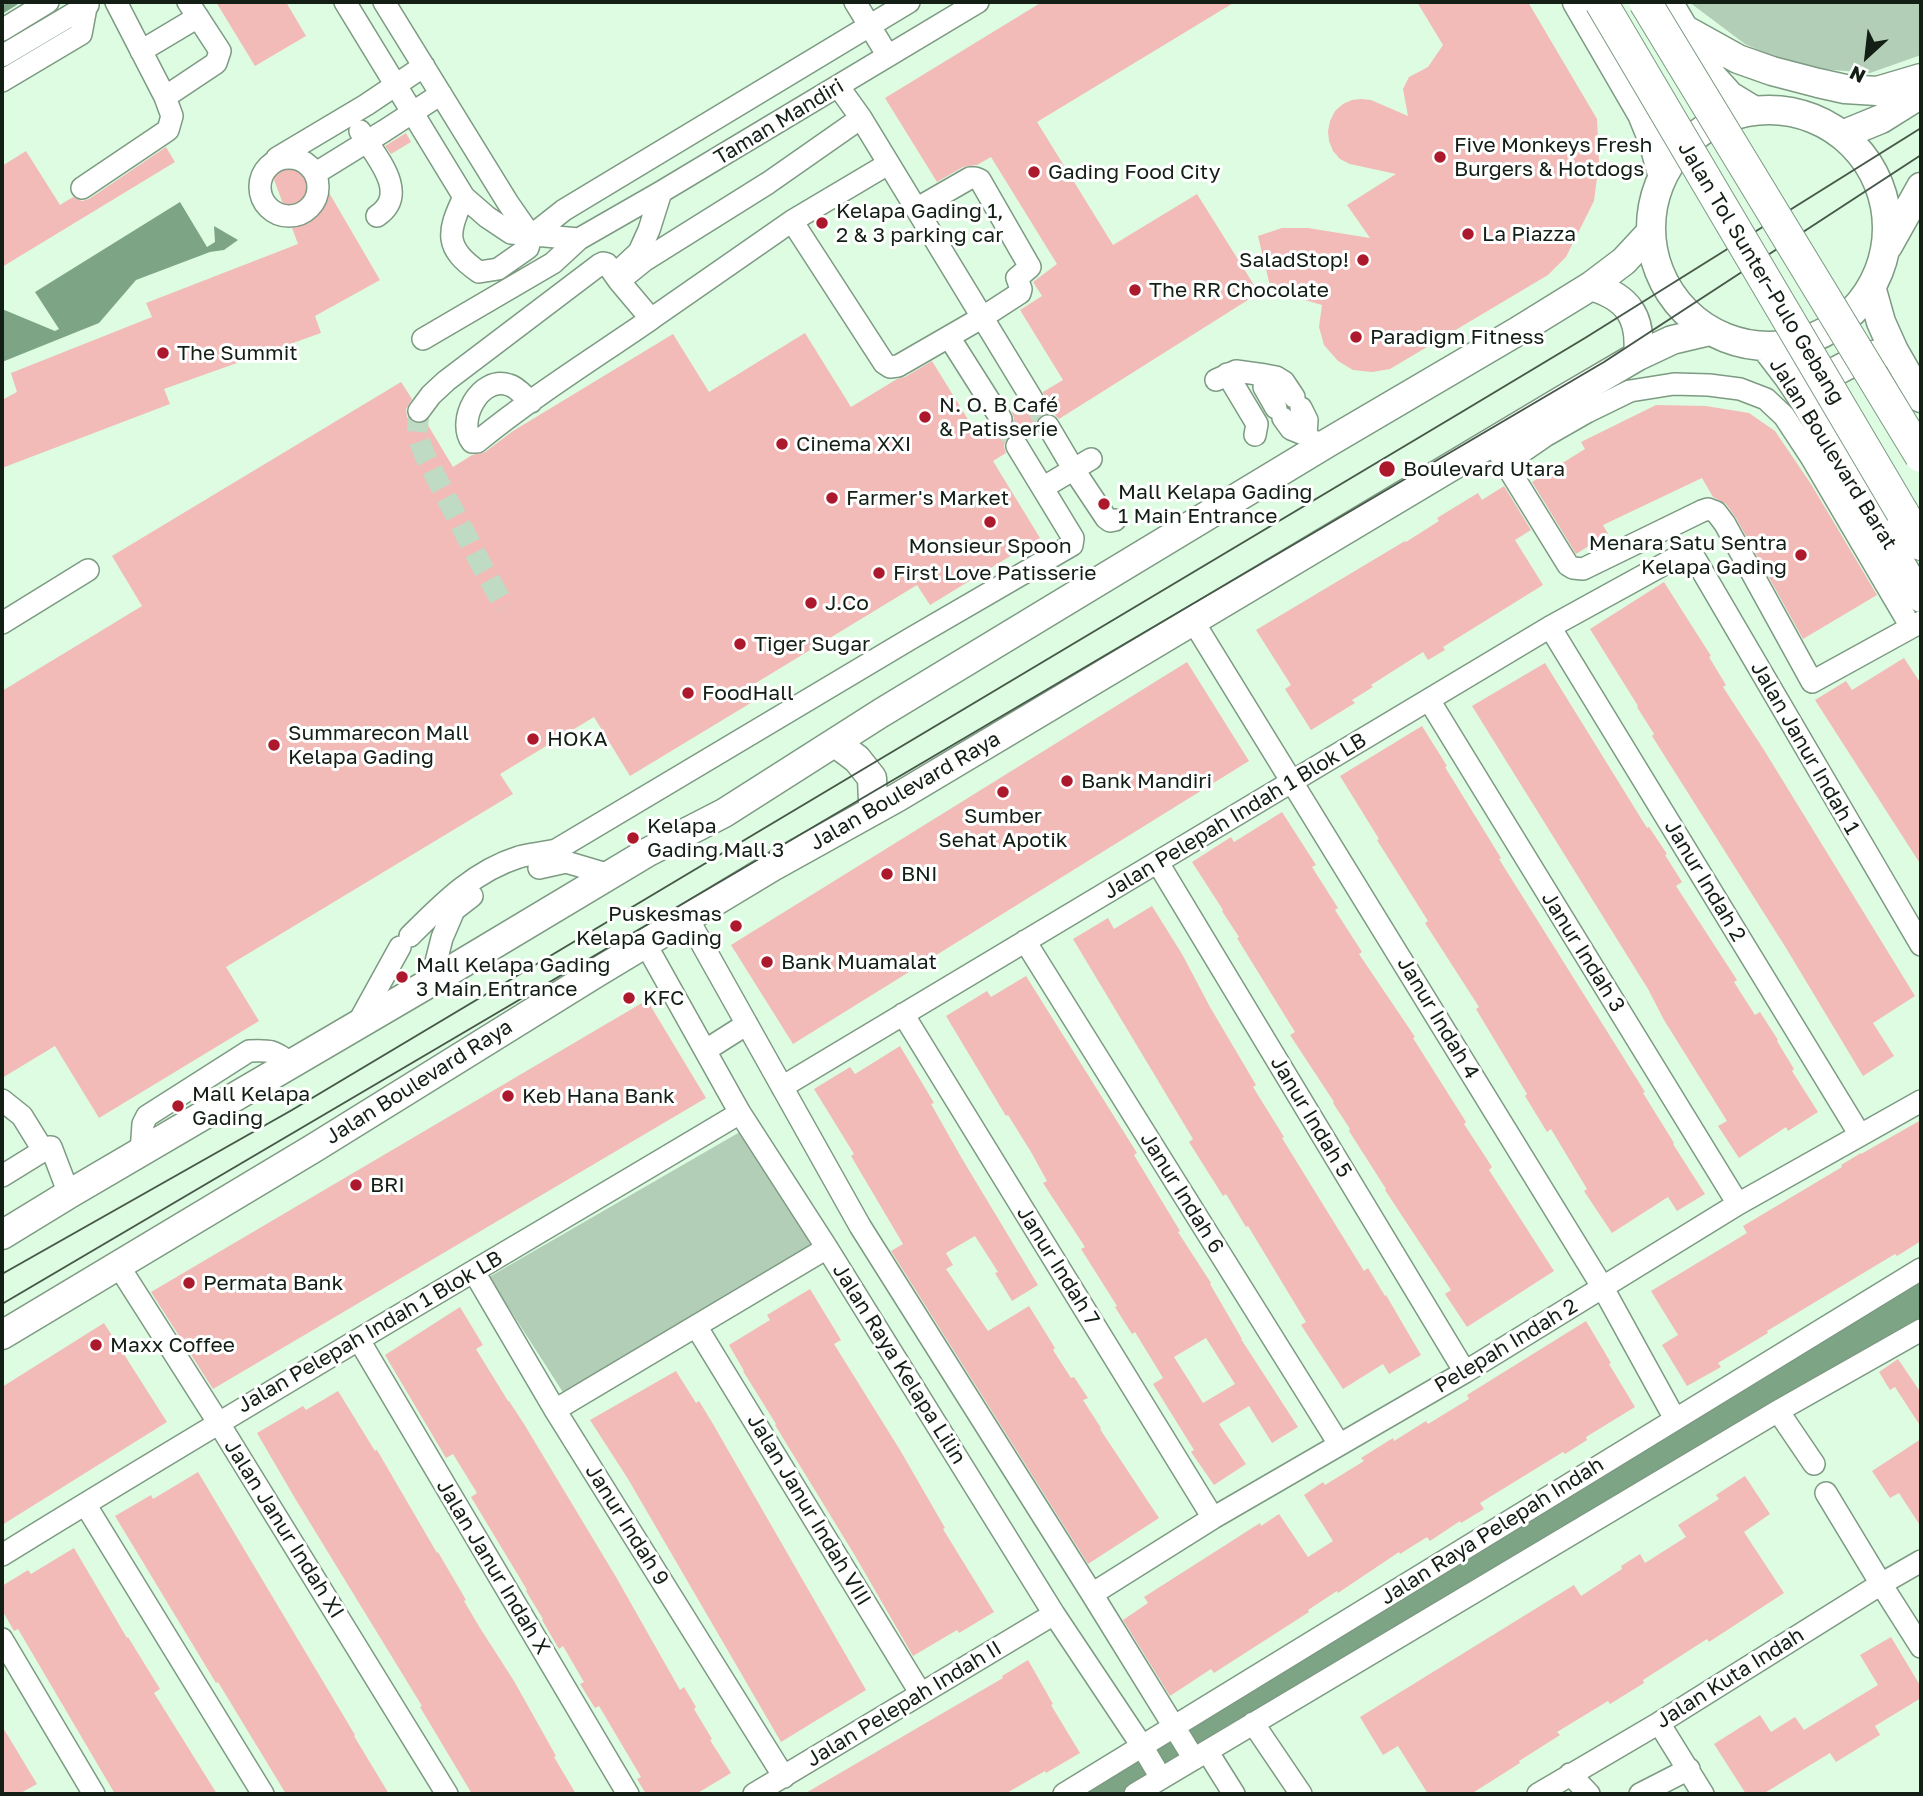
<!DOCTYPE html>
<html>
<head>
<meta charset="utf-8">
<style>
	body { margin:0 }
	#map { position:relative; width:1923px; height:1796px; overflow:hidden; background:#ddfce2; font-family:"Golos Text",sans-serif }
	canvas { display:block }
	.frame { position:absolute; inset:0; border:4px solid #131e15; pointer-events:none }
	.north { position:absolute; left:1832px; top:21px; width:70px; height:70px; -webkit-text-stroke:5px #fff; paint-order:stroke; rotate:207deg; font-size:19px; font-weight:700; line-height:28px; text-align:center; color:#131e15 }
	.north::after { content:''; display:block; margin:auto; width:24px; height:32px; background:#131e15; clip-path:polygon(50% 0,100% 100%,50% 72%,0 100%) }
</style>
</head>
<body>
<div id="map">
<canvas width="1923" height="1796"></canvas>
<div class="frame"></div>
<div class="north">N</div>
</div>
<script>
const context = document.querySelector('canvas').getContext('2d');
context.lineJoin = 'round';
function fill(path, color) {
  context.fillStyle = color;
  context.fill(path, 'evenodd');
}
function trace(path, color, width, dash) {
  context.strokeStyle = color;
  context.lineWidth = width;
  context.lineCap = dash ? 'butt' : 'round';
  context.setLineDash(dash || []);
  context.stroke(path);
}
function write(font, color, halo, rows, align = 'center') {
  context.font = font + ' "Golos Text",sans-serif';
  context.lineWidth = 6;
  context.setLineDash([]);
  context.textBaseline = 'middle';
  context.strokeStyle = halo;
  context.fillStyle = color;
  for (const [text, x, y, turn = 0] of rows) {
    context.save();
    context.translate(x, y);
    context.rotate((+turn || 0) * Math.PI / 180);
    context.textAlign = isNaN(turn) ? turn : align;
    if (halo) context.strokeText(text, 0, 0);
    context.fillText(text, 0, 0);
    context.restore();
  }
}
fill(new Path2D(`
	M1689,2H1921V55L1870,73L1796,67L1745,44Z
	M745,1129L822,1249L566,1397L489,1277Z`), '#b3ceb7');
fill(new Path2D(`
	M180,202L207,247L215,242L214,226L238,240L224,250L210,252L136,280L99,323L2,362V309L55,331L59,329L35,292Z`), '#7da585');
trace(new Path2D(`
	M2,10L15,2`), '#7da585', 7);
trace(new Path2D(`
	M1099,1794L1921,1302`), '#7da585', 40);
fill(new Path2D(`
	M216,2H286L306,36L255,66Z
	M1042,2H1235L1037,122L1113,245L1197,194L1259,293L1059,419L1055,415L1049,413L1041,415L1037,419L1035,425L1037,433L1028,439L1024,435L1017,433L1011,435L1006,439L1004,446L1006,453L993,461L1040,538L930,605L917,585L746,689L754,701L630,776L594,717L500,774L513,794L226,967L259,1021L99,1118L55,1046L2,1078V691L142,606L112,556L401,382L412,399L406,409L407,417L412,422L417,424L426,422L453,467L472,455L485,452L513,431L673,334L709,392L805,333L851,407L897,379L905,377L932,361L977,434L990,426L996,431L1001,432L1007,430L1013,424L1014,418L1012,412L1021,406L1025,410L1032,412L1039,410L1044,405L1045,399L1043,392L1063,380L1020,310L1042,296L1033,282L1057,264L991,157L977,165L963,167L937,182L885,98Z
	M1417,2H1528L1597,119L1599,162L1594,201L1566,257L1548,275L1390,369L1372,372L1353,370L1338,361L1324,345L1319,327L1322,305L1271,290L1258,236L1282,228H1308L1370,238L1347,205L1396,174L1350,164L1340,159L1333,151L1329,141L1328,131L1330,121L1335,111L1343,104L1352,100L1361,99L1371,100L1408,116L1403,89L1409,77L1428,67L1443,45Z
	M406,133L411,142L391,154L385,146Z
	M166,147L175,162L2,267V166L26,151L60,205L73,197L82,201L89,199Z
	M307,156L310,161L304,167L303,173L305,179L310,185L317,186L324,184L380,280L315,316L321,333L164,389L170,404L2,468V400L17,392L11,373L152,317L146,303L298,244L270,169L276,171L283,170Z
	M1656,405L1706,406L1749,413L1775,431L1811,484L1877,595L1803,639L1736,518L1726,504L1713,497L1702,478L1603,525L1608,534L1576,554L1532,482L1585,449L1581,442Z
	M1504,486L1531,530L1515,540L1543,585L1443,647L1445,650L1428,660L1423,652L1371,685L1373,687L1352,700L1355,703L1311,730L1285,689L1291,685L1256,630L1405,541L1406,542L1439,521L1437,518L1478,493L1482,500Z
	M1664,582L1711,656L1709,657L1726,685L1723,687L1764,750L1915,996L1873,1023L1894,1056L1863,1076L1786,948L1652,736L1654,734L1637,707L1638,706L1590,629Z
	M1904,658L1921,684V865L1815,700L1846,681L1852,690Z
	M1187,662L1249,761L793,1044L731,945Z
	M1545,663L1647,828L1649,827L1667,854L1665,855L1682,882L1676,886L1737,980L1734,982L1755,1015L1760,1012L1778,1040L1777,1041L1794,1069L1792,1071L1818,1112L1788,1131L1786,1127L1739,1158L1718,1126L1727,1121L1664,1020L1648,989L1472,706Z
	M1422,726L1447,766L1445,767L1501,858L1499,859L1645,1092L1643,1093L1674,1143L1673,1144L1705,1194L1677,1211L1668,1197L1612,1233L1584,1191L1587,1189L1551,1129L1547,1132L1525,1096L1527,1094L1476,1009L1479,1007L1425,923L1428,921L1377,840L1379,839L1340,776Z
	M1282,812L1316,865L1312,867L1338,908L1335,910L1362,952L1359,954L1415,1037L1413,1038L1466,1122L1464,1124L1492,1167L1489,1170L1554,1271L1467,1327L1445,1294L1451,1290L1385,1190L1386,1189L1349,1131L1350,1129L1333,1103L1334,1102L1290,1035L1295,1032L1237,938L1239,937L1222,911L1223,910L1192,862L1231,837L1234,842Z
	M1152,906L1182,954L1210,1007L1256,1085L1253,1087L1284,1137L1282,1138L1364,1271L1368,1268L1385,1296L1386,1295L1421,1355L1389,1374L1383,1364L1343,1389L1301,1325L1306,1322L1248,1226L1246,1227L1226,1194L1223,1196L1189,1142L1193,1139L1073,939L1108,918L1114,929Z
	M1026,976L1137,1153L1134,1155L1180,1231L1178,1232L1211,1283L1210,1284L1242,1339H1241L1298,1427L1272,1443L1249,1406L1219,1424L1246,1464L1214,1485L1191,1452L1194,1450L1153,1384L1163,1378L1135,1332L1132,1334L1115,1307L1117,1306L1081,1249L1085,1247L1043,1183L1047,1181L1031,1152L1008,1115L1006,1116L946,1016L987,991L991,997ZM1206,1338L1235,1384L1203,1403L1174,1357Z
	M647,1000L706,1098L213,1389L151,1292Z
	M900,1046L934,1103L931,1104L961,1157L1038,1285L1012,1301L995,1273L998,1272L975,1236L946,1253L953,1265L946,1269L988,1331L1029,1306L1055,1348L1053,1350L1071,1378L1074,1377L1088,1398L1083,1400L1101,1428L1100,1429L1159,1518L1088,1564L891,1251L903,1244L851,1156L854,1154L814,1089L850,1067L855,1074Z
	M1921,1120V1241L1897,1256L1895,1254L1767,1331L1768,1333L1718,1363L1721,1367L1687,1386L1662,1345L1678,1335L1651,1291L1747,1233L1743,1226L1842,1167L1841,1165L1861,1153V1154Z
	M810,1289L841,1340L834,1344L900,1450L945,1528L943,1529L994,1612L959,1633L957,1630L913,1656L854,1554L775,1425L776,1424L743,1371H744L729,1345L770,1320L767,1315Z
	M460,1307L483,1345L476,1349L508,1401H509L524,1424L616,1577L680,1690L684,1687L696,1707L694,1709L712,1739L710,1740L731,1773L696,1794H646L637,1779L641,1777L599,1706L595,1708L580,1684L584,1682L563,1646L559,1649L542,1620L543,1619L526,1591L527,1590L471,1497L477,1493L453,1454L446,1458L385,1355Z
	M1586,1321L1611,1363L1609,1364L1635,1407L1586,1437L1587,1440L1565,1454L1563,1452L1480,1503L1484,1509L1461,1523L1460,1521L1430,1541L1427,1537L1400,1554L1399,1552L1338,1593L1337,1591L1308,1610L1309,1612L1214,1673L1211,1669L1170,1696L1123,1620L1148,1603L1144,1597L1260,1523L1261,1526L1279,1514L1308,1557L1333,1541L1304,1495L1323,1482L1325,1485L1364,1461L1361,1458L1393,1438L1394,1441L1426,1421L1428,1424L1469,1399L1467,1395Z
	M104,1323L167,1422L2,1525V1387Z
	M1898,1359L1921,1393V1427L1895,1387L1890,1390L1879,1372Z
	M676,1371L696,1403L699,1401L713,1424L866,1690L781,1742L628,1479L590,1420Z
	M338,1391L375,1451L377,1450L437,1553L438,1552L466,1600L464,1601L480,1628L514,1681L556,1756L554,1757L576,1794H472L420,1707L422,1706L296,1500L257,1433L303,1406L306,1410Z
	M1921,1439V1527L1899,1493L1890,1498L1872,1471Z
	M198,1472L355,1735L354,1736L389,1794H286L218,1682L216,1683L115,1516L151,1495L153,1499Z
	M1745,1476L1770,1514L1744,1532L1784,1593L1709,1642L1707,1639L1643,1680L1644,1683L1610,1704L1608,1701L1557,1732L1560,1735L1519,1761L1520,1763L1471,1794H1428L1398,1746L1383,1755L1360,1717L1574,1585L1581,1596L1622,1569L1621,1566L1640,1554L1645,1563L1686,1537L1678,1525L1719,1499L1716,1495Z
	M74,1548L127,1638L128,1637L160,1689L154,1693L217,1794H115L18,1629L14,1631L2,1610V1586L28,1570L31,1574Z
	M1891,1637L1921,1687V1698L1875,1726L1880,1735L1836,1762L1830,1753L1763,1794H1746L1714,1744L1760,1715L1771,1732L1795,1717L1804,1730L1878,1685L1860,1655Z
	M1028,1660L1053,1704L1051,1705L1080,1753L1046,1773L1045,1771L1005,1794H804L1003,1678L1002,1676Z
	M2,1726L37,1784L19,1794H2Z`), '#f2bbb8');
trace(new Path2D(`
	M1032,399L1048,426
	M1285,402L1292,413
	M419,411L417,434L425,456L484,570L505,607
	M1001,419L1017,446`), '#bfdbc3', 21, [21, 10]);
const minor = new Path2D(`
	M116,2L165,97L216,63L220,51L188,2
	M345,2L464,197L487,217L511,233L579,239
	M384,2L508,203L531,236
	M855,2L888,56
	M2,30L48,2
	M141,51L198,17
	M2,56L88,5
	M2,81L81,34L87,2
	M838,86L861,118L1032,399
	M360,131C375,156 411,193 377,216
	M260 187a29 29 0 1 1 58 0a29 29 0 1 1-58 0Z
	M277,158L366,105L424,66
	M316,173L384,131L441,94
	M82,188L168,130L172,116L165,97
	M464,197C447,232 444,248 479,272L498,269L528,248L531,236
	M792,221L884,363L890,367L898,366L983,317L1020,293L1021,289L1017,278L1030,267L980,180L975,178H970L916,209
	M531,236L564,210L909,2
	M623,267L639,252L649,230L661,192
	M651,319L792,221L888,164
	M949,337L1001,419
	M423,339L553,263L579,239L661,192L978,2
	M1227,374L1257,424L1255,435
	M1265,375L1264,387L1276,408
	M1216,380L1236,371L1265,375L1276,377L1284,382L1294,397
	M531,402C525,397 517,387 509,385C480,375 456,421 472,442H477C532,397 593,359 651,319L619,281L645,260L768,183L861,118
	M1301,408L1307,420L1306,435C1313,443 1320,444 1329,442
	M419,411L431,395L446,381L599,265L603,263L607,264L619,281
	M1283,418L1291,429L1306,435
	M1048,426L1074,470L1106,518L1110,521L1115,520
	M1492,442L1568,565L1573,568L1583,569L1702,511L1708,509L1716,512L1725,524L1812,682L1921,622
	M1498,445L1510,460L1545,436L1587,412L1630,391L1674,384L1709,385L1740,389L1766,399L1784,416L1811,457L1911,627
	M1044,487L1091,459
	M1193,621L1603,1288L1675,1419
	M2,623L88,570
	M1550,627L1860,1135
	M1429,700L1738,1204
	M1158,863L1465,1372
	M539,868L566,862L610,875
	M688,919L860,1226L1092,1594L1194,1759
	M410,936C442,904 474,871 519,857C530,854 544,853 556,850L910,639L1072,545L1073,538L1017,446
	M1025,941L1339,1444
	M645,943L740,1113L827,1248L1054,1614L1142,1746L1161,1778
	M431,982L442,938L454,910L472,896
	M903,1014L1213,1518
	M357,1025L400,947
	M706,1050L747,1024
	M782,1087L1550,627L1690,550L1921,945
	M2,1100L22,1116L43,1150
	M141,1152L143,1124L147,1116L249,1051C270,1050 274,1050 291,1064
	M2,1176L49,1147H51L69,1194
	M118,1265L218,1422L447,1794
	M474,1272L555,1410L784,1777
	M696,1326L921,1694
	M359,1340L628,1794
	M555,1410L827,1248
	M1778,1411L1814,1464
	M1826,1493L1881,1584L1921,1647
	M85,1504L263,1794
	M2,1555C246,1404 494,1260 740,1113
	M1092,1594L1213,1518L1465,1372L1738,1204L1921,1101
	M2,1639L94,1794
	M1253,1723L1301,1794
	M1659,1723L1703,1794
	M1207,1751L1234,1794
	M1570,1774L1589,1794
	M754,1794L1054,1614
	M1064,1794L1921,1269
	M1135,1794L1778,1411L1921,1330
	M1538,1794L1659,1723L1881,1584L1921,1561
	M1640,1794L1689,1769`);
const major = new Path2D(`
	M1577,2L1642,114L1653,141L1662,174
	M1668,2L1712,76L1730,96L1753,110
	M1684,29L1738,59L1772,71L1818,83L1845,89L1877,91L1921,78
	M1651 228a118 118 0 1 1 236 0a118 118 0 1 1-236 0Z
	M1842,135L1881,119L1921,94
	M1888,246L1921,187
	M1591,286C1628,297 1642,317 1638,356
	M1872,290L1881,322L1894,351L1921,398
	M1765,346L1788,376L1804,400L1921,598
	M1808,395C1827,373 1853,360 1881,353
	M841,747L857,759L872,778L873,802
	M2,1235L69,1194L431,982L648,852L724,813L881,713L1089,587L1329,442L1518,331L1591,286L1624,261L1650,233
	M2,1335L314,1148L596,973L772,867L898,797L1561,401L1638,356L1672,340L1710,331`);
const highway = new Path2D(`
	M1902,512L1921,544`);
trace(minor, '#7d9a82', 24);
trace(major, '#7d9a82', 31);
trace(highway, '#7d9a82', 34);
trace(minor, '#fff', 21);
trace(major, '#fff', 28);
trace(highway, '#fff', 32);
trace(new Path2D(`
	M2,1274L292,1110L1460,413L1585,338L1921,128
	M2,1304L1604,362L1921,155`), '#47584a', 2);
const highwayBridge = new Path2D(`
	M1601,2L1902,512
	M1645,2L1921,456`);
trace(highwayBridge, '#7d9a82', 34, []);
trace(highwayBridge, '#fff', 32);
for (const [x, y, r, color] of [
	[1440,157,7,"#ad192c"],
	[1034,172,7,"#ad192c"],
	[822,223,7,"#ad192c"],
	[1468,234,7,"#ad192c"],
	[1363,260,7,"#ad192c"],
	[1135,290,7,"#ad192c"],
	[1356,337,7,"#ad192c"],
	[163,353,7,"#ad192c"],
	[925,417,7,"#ad192c"],
	[782,444,7,"#ad192c"],
	[1387,469,9,"#ad192c"],
	[832,498,7,"#ad192c"],
	[1104,504,7,"#ad192c"],
	[990,522,7,"#ad192c"],
	[1801,555,7,"#ad192c"],
	[879,573,7,"#ad192c"],
	[811,603,7,"#ad192c"],
	[740,644,7,"#ad192c"],
	[688,693,7,"#ad192c"],
	[533,739,7,"#ad192c"],
	[274,745,7,"#ad192c"],
	[1067,781,7,"#ad192c"],
	[1003,792,7,"#ad192c"],
	[633,838,7,"#ad192c"],
	[887,874,7,"#ad192c"],
	[736,926,7,"#ad192c"],
	[767,962,7,"#ad192c"],
	[402,977,7,"#ad192c"],
	[629,998,7,"#ad192c"],
	[508,1096,7,"#ad192c"],
	[178,1106,7,"#ad192c"],
	[356,1185,7,"#ad192c"],
	[189,1283,7,"#ad192c"],
	[96,1345,7,"#ad192c"]
]) {
  const dot = new Path2D();
  dot.arc(x, y, r, 0, 2 * Math.PI);
  context.fillStyle = color;
  context.fill(dot);
  trace(dot, '#fff', 2.5);
}
write('21px', '#131e15', '#fff', [
	["Taman Mandiri",779,122,-31],
	["Jalan Tol Sunter–Pulo Gebang",1761,273,59],
	["Jalan Boulevard Barat",1833,454,58],
	["Jalan Janur Indah 1",1805,748,60],
	["Jalan Boulevard Raya",905,791,-30],
	["Jalan Pelepah Indah 1 Blok LB",1235,816,-31],
	["Janur Indah 2",1705,881,59],
	["Janur Indah 3",1583,952,58],
	["Janur Indah 4",1438,1018,59],
	["Jalan Boulevard Raya",419,1082,-32],
	["Janur Indah 5",1311,1117,59],
	["Janur Indah 6",1182,1193,58],
	["Janur Indah 7",1058,1266,58],
	["Jalan Pelepah Indah 1 Blok LB",370,1332,-30],
	["Pelepah Indah 2",1506,1346,-31],
	["Jalan Raya Kelapa Lilin",899,1364,58],
	["Jalan Janur Indah VIII",809,1510,59],
	["Janur Indah 9",627,1525,58],
	["Jalan Janur Indah XI",284,1529,58],
	["Jalan Raya Pelepah Indah",1492,1531,-32],
	["Jalan Janur Indah X",493,1567,59],
	["Jalan Kuta Indah",1730,1678,-32],
	["Jalan Pelepah Indah II",904,1704,-31]
]);
write('21px', '#131e15', '#fff', [
	["Five Monkeys Fresh",1454,145],
	["Burgers & Hotdogs",1454,169],
	["Gading Food City",1048,172],
	["Kelapa Gading 1,",836,211],
	["2 & 3 parking car",836,235],
	["La Piazza",1482,234],
	["SaladStop!",1349,260,"right"],
	["The RR Chocolate",1149,290],
	["Paradigm Fitness",1370,337],
	["The Summit",177,353],
	["N. O. B Café",939,405],
	["& Patisserie",939,429],
	["Cinema XXI",796,444],
	["Boulevard Utara",1403,469],
	["Mall Kelapa Gading",1118,492],
	["1 Main Entrance",1118,516],
	["Farmer's Market",846,498],
	["Menara Satu Sentra",1787,543,"right"],
	["Kelapa Gading",1787,567,"right"],
	["Monsieur Spoon",990,546,"center"],
	["First Love Patisserie",893,573],
	["J.Co",825,603],
	["Tiger Sugar",754,644],
	["FoodHall",702,693],
	["Summarecon Mall",288,733],
	["Kelapa Gading",288,757],
	["HOKA",547,739],
	["Bank Mandiri",1081,781],
	["Sumber",1003,816,"center"],
	["Sehat Apotik",1003,840,"center"],
	["Kelapa",647,826],
	["Gading Mall 3",647,850],
	["BNI",901,874],
	["Puskesmas",722,914,"right"],
	["Kelapa Gading",722,938,"right"],
	["Bank Muamalat",781,962],
	["Mall Kelapa Gading",416,965],
	["3 Main Entrance",416,989],
	["KFC",643,998],
	["Mall Kelapa",192,1094],
	["Gading",192,1118],
	["Keb Hana Bank",522,1096],
	["BRI",370,1185],
	["Permata Bank",203,1283],
	["Maxx Coffee",110,1345]
], 'left');
</script>
</body>
</html>
